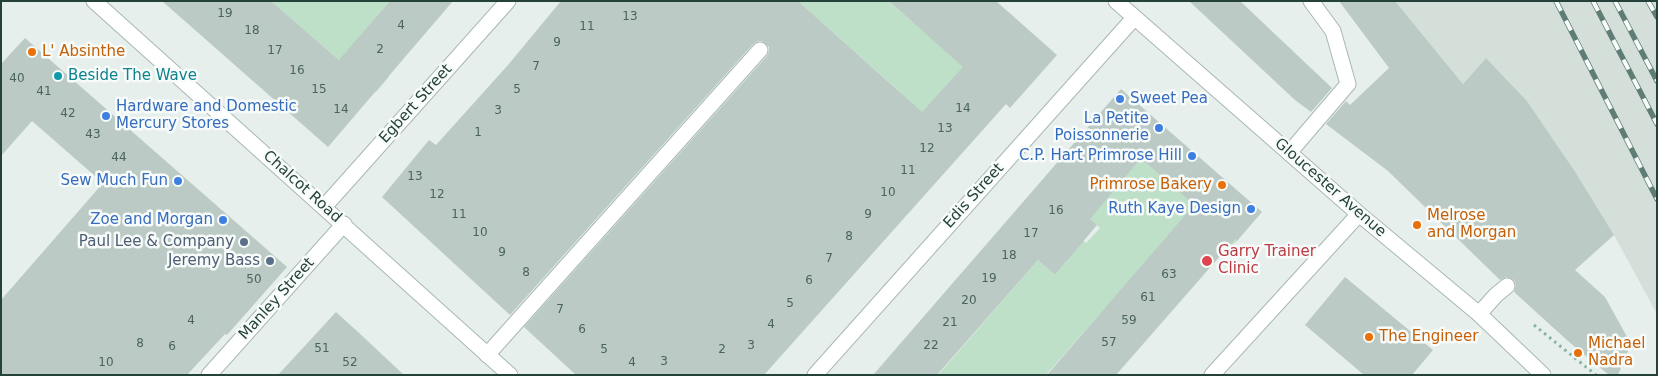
<!DOCTYPE html>
<html>
<head>
<meta charset="utf-8">
<style>
	body { margin:0 }
	#map { position:relative; width:1658px; height:376px; overflow:hidden; background:#e6efeb; font-family:"DejaVu Sans",sans-serif }
	canvas { display:block }
	.frame { position:absolute; inset:0; border:2px solid #24423a; pointer-events:none }
</style>
</head>
<body>
<div id="map">
<canvas width="1658" height="376"></canvas>
<div class="frame"></div>
</div>
<script>
const context = document.querySelector('canvas').getContext('2d');
context.lineJoin = 'round';
function fill(path, color) {
  context.fillStyle = color;
  context.fill(path, 'evenodd');
}
function trace(path, color, width, dash) {
  context.strokeStyle = color;
  context.lineWidth = width;
  context.lineCap = dash ? 'butt' : 'round';
  context.setLineDash(dash || []);
  context.stroke(path);
}
function write(font, color, halo, rows, align = 'center') {
  context.font = font + ' "DejaVu Sans",sans-serif';
  context.lineWidth = 5;
  context.setLineDash([]);
  context.textBaseline = 'middle';
  context.strokeStyle = halo;
  context.fillStyle = color;
  for (const [text, x, y, turn = 0] of rows) {
    context.save();
    context.translate(x, y);
    context.rotate((+turn || 0) * Math.PI / 180);
    context.textAlign = isNaN(turn) ? turn : align;
    if (halo) context.strokeText(text, 0, 0);
    context.fillText(text, 0, 0);
    context.restore();
  }
}
fill(new Path2D(`
	M1395,1H1657V314L1614,235L1576,173L1527,101L1486,58L1463,84Z`), '#d4dfda');
fill(new Path2D(`
	M271,1H390L352,46L389,77L376,92Z
	M798,1H889L1006,104L799,251L901,93Z
	M1096,118L1237,241L1225,251L1200,229L1099,315L1046,375H938L1038,260L1055,275L1067,261L1054,250L1071,230L1086,243L1100,228L1090,219L1068,151Z`), '#bfe0c8');
fill(new Path2D(`
	M162,1H271L339,60L390,1H453L328,147Z
	M561,1H798L922,112L963,67L889,1H996L1057,55L1010,108L1006,104L764,375H576L524,327L767,56L769,51V47L762,41H758L753,44L510,315L382,197L429,140L436,145L508,65Z
	M1189,1H1240L1332,88L1311,112L1295,100Z
	M1339,1H1395L1463,84L1486,58L1527,101L1576,173L1614,235L1575,270L1605,297L1631,344L1618,375H1609L1568,341L1514,292L1516,285L1514,280L1506,277L1500,280L1388,171L1326,124L1346,101L1350,105L1389,68Z
	M25,38L287,267L227,335L225,334L187,375H1V300L103,183L32,121L1,156V64Z
	M1121,89L1262,212L1237,241L1235,239L1116,375H1047L1194,205L1141,158L1090,219L1097,225L1055,275L1038,260L937,375H873Z
	M1345,277L1433,350L1412,375H1364L1305,325Z
	M336,312L358,332L404,375H278Z`), '#bbcac4');
const lane = new Path2D(`
	M1289,153L1348,84L1333,31L1311,1
	M1479,314L1496,295L1507,286
	M487,355L760,50`);
const street = new Path2D(`
	M94,1L510,375
	M1116,1L1359,214L1479,314L1543,375
	M324,207L508,1
	M209,375L344,224
	M815,375L1134,18
	M1212,375L1359,214`);
trace(lane, '#a8b8b2', 17);
trace(street, '#a8b8b2', 17);
trace(new Path2D(`
	M1534,325L1596,375`), '#86b3a5', 3, [2.5, 4]);
trace(lane, '#fff', 15);
trace(street, '#fff', 15);
const rail = new Path2D(`
	M1556,1L1657,199
	M1593,1L1657,124
	M1615,1L1657,81
	M1648,1L1657,17`);
trace(rail, '#5f7d75', 5.5);
trace(rail, '#f7fbf9', 4, [11]);
for (const [x, y, r, color] of [
	[32,52,5,"#e8710a"],
	[58,76,5,"#0f9aa8"],
	[1120,99,5,"#3f7fe0"],
	[106,116,5,"#3f7fe0"],
	[1159,128,5,"#3f7fe0"],
	[1192,156,5,"#3f7fe0"],
	[178,181,5,"#3f7fe0"],
	[1222,185,5,"#e8710a"],
	[1251,209,5,"#3f7fe0"],
	[223,220,5,"#3f7fe0"],
	[1417,225,5,"#e8710a"],
	[244,242,5,"#5c6f8a"],
	[270,261,5,"#5c6f8a"],
	[1207,261,6,"#e0444e"],
	[1369,337,5,"#e8710a"],
	[1578,353,5,"#e8710a"]
]) {
  const dot = new Path2D();
  dot.arc(x, y, r, 0, 2 * Math.PI);
  context.fillStyle = color;
  context.fill(dot);
  trace(dot, '#f7fbf9', 2);
}
write('12px', '#4a645c', null, [
	["19",225,14],
	["13",630,17],
	["4",401,26],
	["11",587,27],
	["18",252,31],
	["9",557,43],
	["2",380,50],
	["17",275,51],
	["7",536,67],
	["16",297,71],
	["40",17,79],
	["15",319,90],
	["5",517,90],
	["41",44,92],
	["14",963,109],
	["14",341,110],
	["3",498,111],
	["42",68,114],
	["13",945,129],
	["1",478,133],
	["43",93,135],
	["12",927,149],
	["44",119,158],
	["11",908,171],
	["13",415,177],
	["10",888,193],
	["12",437,195],
	["16",1056,211],
	["11",459,215],
	["9",868,215],
	["10",480,233],
	["17",1031,234],
	["8",849,237],
	["9",502,253],
	["18",1009,256],
	["7",829,259],
	["8",526,273],
	["63",1169,275],
	["19",989,279],
	["50",254,280],
	["6",809,281],
	["61",1148,298],
	["20",969,301],
	["5",790,304],
	["7",560,310],
	["4",191,321],
	["59",1129,321],
	["21",950,323],
	["4",771,325],
	["6",582,330],
	["57",1109,343],
	["8",140,344],
	["3",751,346],
	["22",931,346],
	["6",172,347],
	["51",322,349],
	["5",604,350],
	["2",722,350],
	["3",664,362],
	["10",106,363],
	["52",350,363],
	["4",632,363]
]);
write('15px', '#c56008', '#f7fbf9', [
	["L' Absinthe",42,52],
	["Primrose Bakery",1212,185,"right"],
	["Melrose",1427,216],
	["and Morgan",1427,233],
	["The Engineer",1379,337],
	["Michael",1588,344],
	["Nadra",1588,361]
], 'left');
write('15px', '#0d838f', '#f7fbf9', [
	["Beside The Wave",68,76]
], 'left');
write('15px', '#366cbe', '#f7fbf9', [
	["Sweet Pea",1130,99,"left"],
	["Hardware and Domestic",116,107,"left"],
	["Mercury Stores",116,124,"left"],
	["La Petite",1149,119],
	["Poissonnerie",1149,136],
	["C.P. Hart Primrose Hill",1182,156],
	["Sew Much Fun",168,181],
	["Ruth Kaye Design",1241,209],
	["Zoe and Morgan",213,220]
], 'right');
write('15px', '#24423a', '#f7fbf9', [
	["Egbert Street",416,104,-48],
	["Chalcot Road",302,187,42],
	["Gloucester Avenue",1330,188,41],
	["Edis Street",974,196,-48],
	["Manley Street",277,299,-48]
]);
write('15px', '#4e5e75', '#f7fbf9', [
	["Paul Lee & Company",234,242],
	["Jeremy Bass",260,261]
], 'right');
write('15px', '#be3a42', '#f7fbf9', [
	["Garry Trainer",1218,252],
	["Clinic",1218,269]
], 'left');
</script>
</body>
</html>
